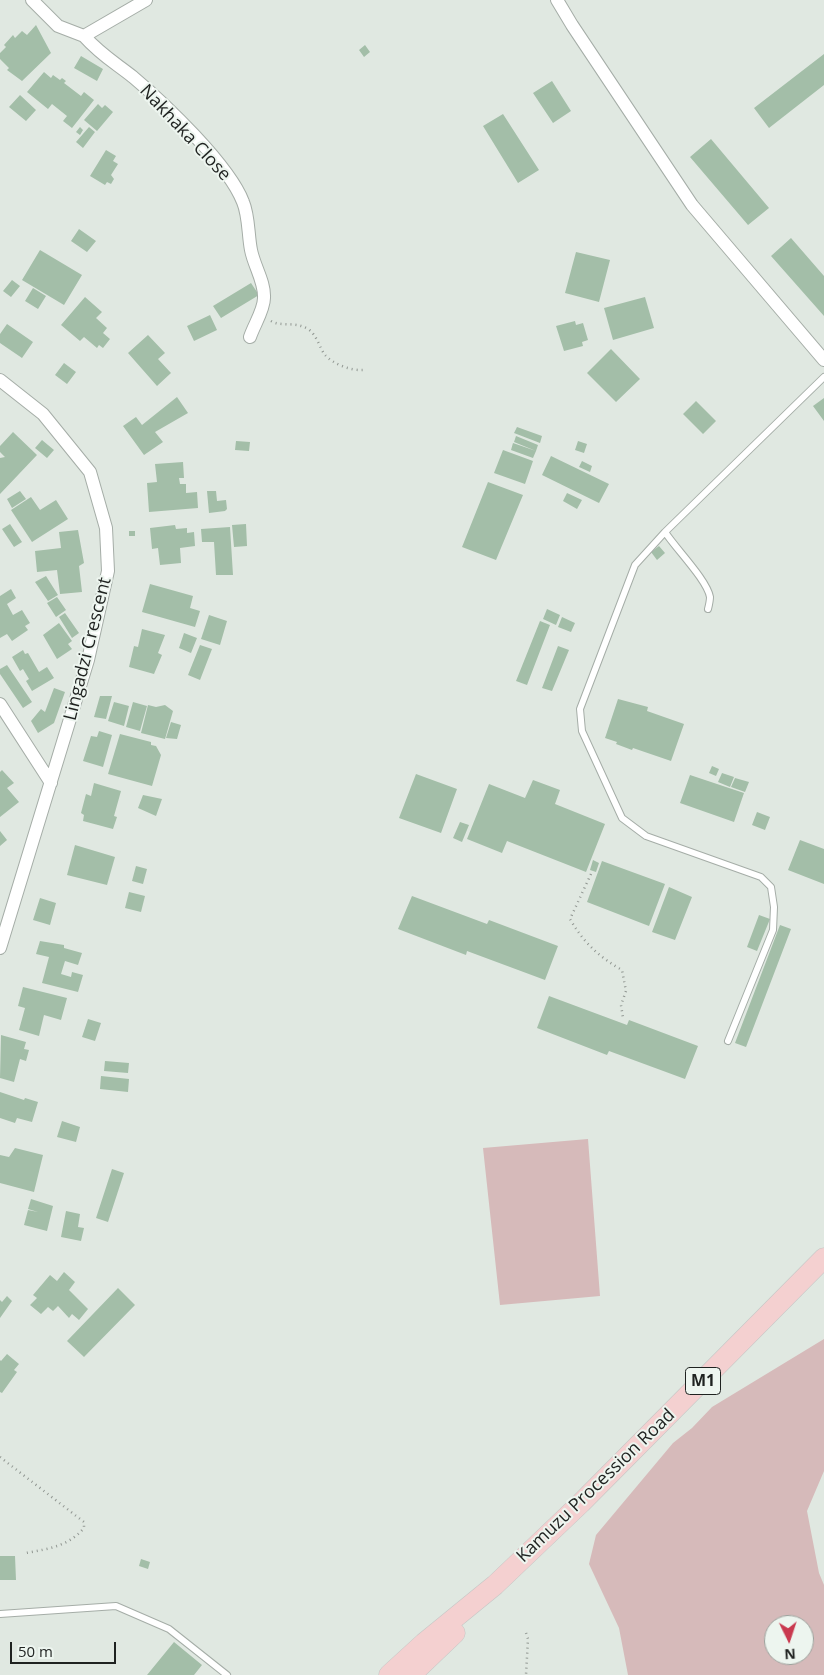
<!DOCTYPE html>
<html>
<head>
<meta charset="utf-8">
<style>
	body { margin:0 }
	#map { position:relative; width:824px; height:1675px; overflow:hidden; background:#e0e8e1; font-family:"Open Sans",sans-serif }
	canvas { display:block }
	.north { position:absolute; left:764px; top:1615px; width:50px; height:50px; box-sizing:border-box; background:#edf5ef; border:1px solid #9ba19c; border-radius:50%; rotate:176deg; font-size:14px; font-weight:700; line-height:20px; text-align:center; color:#1f2220 }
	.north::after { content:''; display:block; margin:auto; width:18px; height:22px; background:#c9394f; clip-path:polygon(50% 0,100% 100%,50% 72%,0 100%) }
	.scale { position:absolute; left:10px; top:1642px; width:106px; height:22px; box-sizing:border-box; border:2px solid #1f2220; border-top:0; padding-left:6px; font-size:15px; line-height:18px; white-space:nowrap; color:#1f2220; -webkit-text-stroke:4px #edf5ef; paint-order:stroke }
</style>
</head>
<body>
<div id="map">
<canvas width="824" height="1675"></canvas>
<div class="north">N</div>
<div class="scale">50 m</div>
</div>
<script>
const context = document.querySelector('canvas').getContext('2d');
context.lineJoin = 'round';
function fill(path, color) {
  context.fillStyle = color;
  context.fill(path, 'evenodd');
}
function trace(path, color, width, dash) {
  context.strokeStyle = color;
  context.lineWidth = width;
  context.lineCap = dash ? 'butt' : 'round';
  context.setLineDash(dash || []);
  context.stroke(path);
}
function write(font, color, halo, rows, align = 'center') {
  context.font = font + ' "Open Sans",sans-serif';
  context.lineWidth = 4;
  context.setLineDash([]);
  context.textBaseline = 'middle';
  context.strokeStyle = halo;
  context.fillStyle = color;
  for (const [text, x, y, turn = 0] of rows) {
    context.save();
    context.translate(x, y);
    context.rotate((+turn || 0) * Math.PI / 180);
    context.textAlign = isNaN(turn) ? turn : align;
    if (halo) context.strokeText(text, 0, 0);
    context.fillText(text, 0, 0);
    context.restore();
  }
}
fill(new Path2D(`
	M588,1139L600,1296L500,1305L483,1148Z
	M824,1339V1471L807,1511L819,1573L824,1585V1675H628L619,1628L589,1564L596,1535L673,1443L692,1428L712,1407ZM774,1625H804V1655H774Z`), '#d6baba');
fill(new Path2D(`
	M36,25L51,53L22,81L7,70L9,68L0,59V53L6,47L4,45L13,35L15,38L22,31L27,35Z
	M365,45L370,52L364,57L359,50Z
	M824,54V85L769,128L754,108Z
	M81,56L103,69L97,81L74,68Z
	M44,72L51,78L53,75L60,80L62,78L66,81L64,83L81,96L84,92L94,100L72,128L63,121L67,116L52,104L48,109L27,92Z
	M552,81L571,111L553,123L533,93Z
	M20,95L36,110L26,121L9,107Z
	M98,104L102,108L105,105L113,112L97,131L84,120Z
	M503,114L539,170L518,183L483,126Z
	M80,127L83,130L80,135L76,132Z
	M89,127L95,132L83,148L76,142Z
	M711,139L769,208L748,225L690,157Z
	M106,150L116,156L113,161L118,164L111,175L114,179L111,184L107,182L105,185L90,176Z
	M79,229L96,241L87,252L71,241Z
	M791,238L824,276V316L771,256Z
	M40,250L82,275L64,305L22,280Z
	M576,252L610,260L599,302L565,293Z
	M12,280L20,286L11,297L3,291Z
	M251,283L259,295L221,318L213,306Z
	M33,288L46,296L38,309L25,301Z
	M85,297L102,312L96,318L107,328L103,333L110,339L103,348L99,345L97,348L84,337L80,341L61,325Z
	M645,297L654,328L613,340L604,308Z
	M210,315L217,330L194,341L187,326Z
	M575,321L576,325L583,323L588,340L582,342L583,346L564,351L556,326Z
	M7,324L33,342L22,358L0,343V334Z
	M148,335L165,353L158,359L171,373L157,386L128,353Z
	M611,349L640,379L616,402L587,373Z
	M64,363L76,372L67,384L55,375Z
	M177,397L188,413L155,432L163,442L144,455L123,426L136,417L142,425Z
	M824,398V421L813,406Z
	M696,401L716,421L703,434L683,414Z
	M517,427L542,436L540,443L514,433Z
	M13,432L37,455L0,494V458L5,457L0,452V446Z
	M516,436L538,445L536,451L514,442Z
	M42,440L54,450L47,458L35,448Z
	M236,441L250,442L249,451L235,450Z
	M578,441L587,444L584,453L575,450Z
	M513,443L536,451L533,458L511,450Z
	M503,450L533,461L525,484L494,473Z
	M551,456L609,484L599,503L542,475Z
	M582,461L592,466L590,472L579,467Z
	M183,462L184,478H179L180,484H186V493L197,492L198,508L149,512L147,483L157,482L155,464Z
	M488,482L523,495L496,560L462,547Z
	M20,491L26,499L12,508L7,499Z
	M207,491H216L217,501L226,500L227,509L225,511L209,513Z
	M567,493L582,500L577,509L563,501Z
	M31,497L40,510L56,500L68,519L32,542L11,510Z
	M10,524L22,542L14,547L2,529Z
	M246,524L247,546L234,547L232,525Z
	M175,525L176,529L187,528V533L194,532L195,546L180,548L181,563L160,565L158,548L152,549L150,528Z
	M230,527L233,575H216L214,542H202L201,529Z
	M78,530L84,563L79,566L82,592L60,594L57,570L37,572L35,551L61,548L59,532Z
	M129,531H135V536H129Z
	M659,546L665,553L657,560L651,552Z
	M46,576L58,595L48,601L35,582Z
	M150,584L193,596L190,608L200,611L195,627L142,612Z
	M11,589L16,598L7,604L13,615L22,610L30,623L25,626L28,630L12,641L7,634L0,638V596Z
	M57,597L66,610L56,617L47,603Z
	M547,609L560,615L556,625L543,619Z
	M65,613L79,633L72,638L59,617Z
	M209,615L227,621L220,645L201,639Z
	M562,617L575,623L571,632L558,627Z
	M540,621L550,625L527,685L516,681Z
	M59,623L72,641L68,644L72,649L57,659L43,635Z
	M142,629L165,635L158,653L162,655L154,674L129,667L134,646L138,647Z
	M184,633L197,638L191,653L179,648Z
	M200,645L212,649L200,680L188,675Z
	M558,646L569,650L552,691L542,688Z
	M23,650L25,654L28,653L39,672L47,667L54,678L32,691L26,681L29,679L23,669L20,671L12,657Z
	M7,665L32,702L23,708L0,674V669Z
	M54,688L65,692L54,723L38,733L31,721L41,709L45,712Z
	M100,696H112L106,719L94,717Z
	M618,699L648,707L647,711L684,724L671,761L633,748L632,750L616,744L617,742L605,738Z
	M114,702L129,706L124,726L108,721Z
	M133,702L147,706L140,731L126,727Z
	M148,705L156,707L165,705L173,711L165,739L141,733Z
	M171,722L181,725L177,739L166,738Z
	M99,731L112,735L103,767L83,761L91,736L97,737Z
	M120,734L151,742V745L156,746L161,755L152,786L108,774Z
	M712,766L719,769L716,776L709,773Z
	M2,770L14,783L7,788L19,802L0,817V772Z
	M722,773L734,777L730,787L718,782Z
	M416,774L457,789L441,833L399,818Z
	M690,775L744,793L734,822L680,803Z
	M735,778L749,782L745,792L731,787Z
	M533,780L560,790L555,804L605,824L586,872L507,841L502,853L467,839L489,784L525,798Z
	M94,783L121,791L114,816L117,817L113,829L83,821L84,815L81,813L86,794L91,796Z
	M143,795L162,799L156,816L138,808Z
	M757,812L770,817L765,830L752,825Z
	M460,822L469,825L462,842L453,838Z
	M0,831L7,840L0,846Z
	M800,840L824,849V884L788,870Z
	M75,845L115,857L107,885L67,875Z
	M593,860L599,863L596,872L590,870Z
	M602,861L665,884L649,926L587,902Z
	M136,866L147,869L143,884L132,881Z
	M669,887L692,897L675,940L652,932Z
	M129,892L145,896L141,912L125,908Z
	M412,896L487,924L489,920L558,946L545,980L467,951L466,955L398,929Z
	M40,898L56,903L50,925L33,920Z
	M759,915L770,919L757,951L747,947Z
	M780,925L791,929L746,1047L735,1043Z
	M40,941L64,945V948L82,953L78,965L65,961L61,974L71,977L72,972L83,975L78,992L42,983L49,957L36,954Z
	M23,987L67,998L61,1020L44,1015L39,1036L19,1030L25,1008L18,1006Z
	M549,996L627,1025L629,1020L698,1046L685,1079L609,1051L607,1055L537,1028Z
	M88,1019L101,1023L95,1041L82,1037Z
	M1,1035L26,1042L24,1049L29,1050L26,1061L20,1059L14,1082L0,1078Z
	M105,1061L129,1063L128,1073L104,1071Z
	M101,1076L129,1079L128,1092L100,1089Z
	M0,1092L24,1100L25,1098L38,1102L32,1122L17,1118L15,1123L0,1118Z
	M62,1121L80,1127L76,1142L57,1137Z
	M15,1148L43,1155L34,1192L0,1183V1155L9,1157Z
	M112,1169L124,1173L108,1222L96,1218Z
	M31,1199L53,1206L47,1231L24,1225L28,1210L38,1212L28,1209Z
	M66,1211L80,1214L78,1227L84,1228L81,1241L61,1237Z
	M64,1272L75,1282L69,1290L88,1309L79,1320L72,1314L69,1318L58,1306L53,1311L48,1307L41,1314L30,1305L37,1298L33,1295L50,1275L57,1281Z
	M118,1288L135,1305L84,1357L67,1341Z
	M7,1296L12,1301L0,1318V1300L2,1302Z
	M7,1354L19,1364L14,1370L17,1372L2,1393L0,1392V1360L1,1361Z
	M0,1556H15L16,1580H0Z
	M141,1559L150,1562L148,1569L139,1566Z
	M174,1642L202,1665L194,1675H147Z`), '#a3bea8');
const service = new Path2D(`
	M665,532C676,549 707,580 710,597C710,600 709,605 708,609
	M728,1041L773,930L774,907L771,887L761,877L646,836L622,818L582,731L580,709L635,565L665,532L824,377
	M0,1614L116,1606L169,1629L227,1675`);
const minor = new Path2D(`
	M32,0L58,26L84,36L146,0
	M557,0L572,25L692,205L824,360
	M84,36C101,55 114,62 133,77C164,103 229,165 243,202C249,216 248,235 251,250C254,266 265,282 264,298C264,310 254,325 250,337
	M0,380L43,414L90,472L106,528L108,571L88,660L0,948
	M0,704L51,783`);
const trunk = new Path2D(`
	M389,1675L424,1643L495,1585L581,1503L824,1258
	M411,1675L455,1633`);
trace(service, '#a5ada7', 8);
trace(minor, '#a5ada7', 14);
trace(trunk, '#c5c6c5', 21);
trace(new Path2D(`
	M271,321C281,327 295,321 308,329C317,335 319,347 325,355C333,364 351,371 364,370
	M591,874L570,919C583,942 599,957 622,970L626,991L621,1005L623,1018
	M0,1457L84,1522V1528C69,1546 48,1549 26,1553
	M526,1633L528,1639L526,1675`), '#919792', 2.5, [1, 4]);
trace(service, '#fff', 6);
trace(minor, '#fff', 12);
trace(trunk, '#f4d0d0', 20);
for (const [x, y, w] of [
	[703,1381,35]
]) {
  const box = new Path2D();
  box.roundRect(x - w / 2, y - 13.5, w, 27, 4);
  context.fillStyle = '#edf5ef';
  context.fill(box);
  trace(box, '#1f2220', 1);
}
write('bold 16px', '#1f2220', null, [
	["M1",703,1381]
]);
write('18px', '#1f2220', '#edf5ef', [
	["Nakhaka Close",185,133,47],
	["Lingadzi Crescent",88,649,-76],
	["Kamuzu Procession Road",596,1486,-44]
]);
</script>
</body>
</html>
